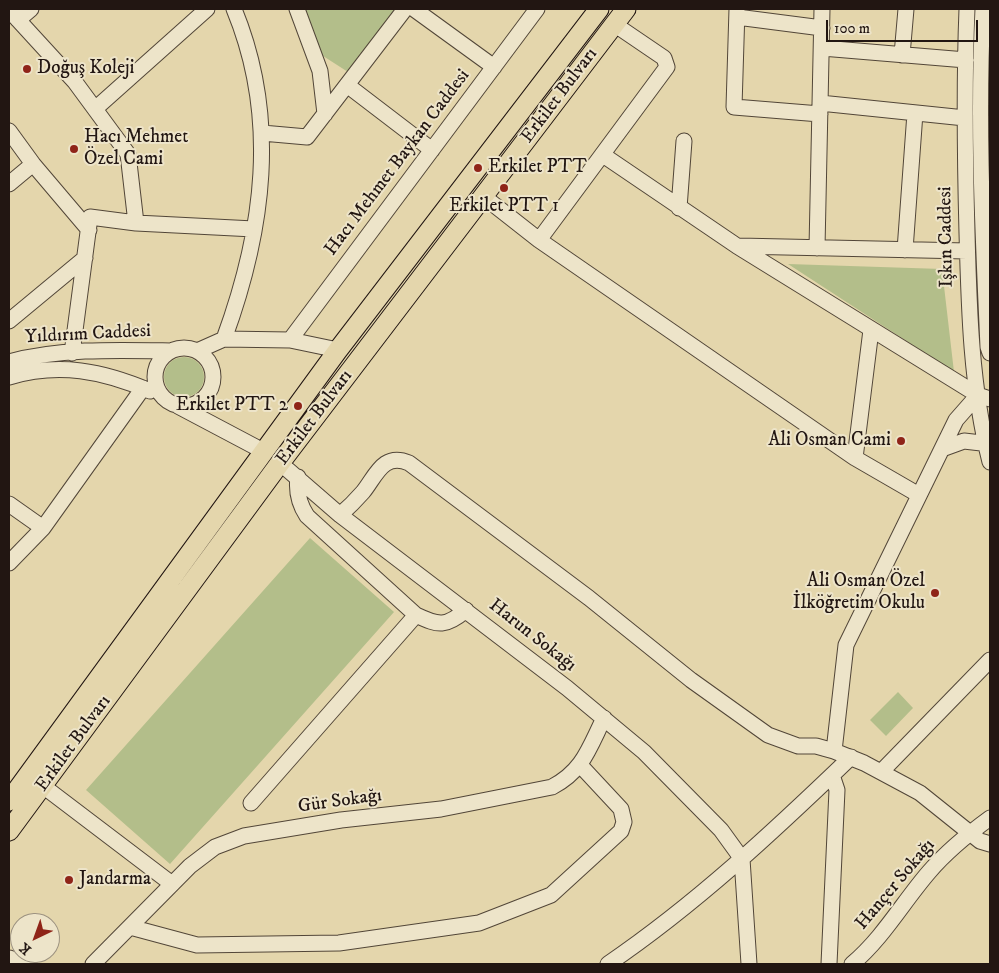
<!DOCTYPE html>
<html>
<head>
<meta charset="utf-8">
<style>
	body { margin:0 }
	#map { position:relative; width:999px; height:973px; overflow:hidden; background:#e4d6ac; font-family:"IM FELL DW Pica",serif }
	canvas { display:block }
	.frame { position:absolute; inset:0; border:10px solid #221612; pointer-events:none }
	.north { position:absolute; left:10px; top:913px; width:50px; height:50px; box-sizing:border-box; background:#ede4c9; border:1px solid #9c9280; border-radius:50%; rotate:222deg; font-size:14px; font-weight:700; line-height:20px; text-align:center; color:#221612 }
	.north::after { content:''; display:block; margin:auto; width:18px; height:22px; background:#8f2418; clip-path:polygon(50% 0,100% 100%,50% 72%,0 100%) }
	.scale { position:absolute; left:826px; top:20px; width:152px; height:22px; box-sizing:border-box; border:2px solid #221612; border-top:0; padding-left:6px; font-size:15px; line-height:18px; white-space:nowrap; color:#221612; -webkit-text-stroke:4px #ede4c9; paint-order:stroke }
</style>
</head>
<body>
<div id="map">
<canvas width="999" height="973"></canvas>
<div class="frame"></div>
<div class="north">K</div>
<div class="scale">100 m</div>
</div>
<script>
const context = document.querySelector('canvas').getContext('2d');
context.lineJoin = 'round';
function fill(path, color) {
  context.fillStyle = color;
  context.fill(path, 'evenodd');
}
function trace(path, color, width, dash) {
  context.strokeStyle = color;
  context.lineWidth = width;
  context.lineCap = dash ? 'butt' : 'round';
  context.setLineDash(dash || []);
  context.stroke(path);
}
function write(font, color, halo, rows, align = 'center') {
  context.font = font + ' "IM FELL DW Pica",serif';
  context.lineWidth = 4;
  context.setLineDash([]);
  context.textBaseline = 'middle';
  context.strokeStyle = halo;
  context.fillStyle = color;
  for (const [text, x, y, turn = 0] of rows) {
    context.save();
    context.translate(x, y);
    context.rotate((+turn || 0) * Math.PI / 180);
    context.textAlign = isNaN(turn) ? turn : align;
    if (halo) context.strokeText(text, 0, 0);
    context.fillText(text, 0, 0);
    context.restore();
  }
}
fill(new Path2D(`
	M303,9H400L348,72L320,54Z
	M788,264L942,269L954,372Z
	M164 377a20 20 0 1 1 40 0a20 20 0 1 1-40 0Z
	M310,538L394,612L170,864L86,790Z
	M898,692L913,708L886,736L870,720Z`), '#b3be8a');
const minor = new Path2D(`
	M297,9L320,71L325,114
	M414,9L494,67
	M737,9L734,107L820,114
	M967,9C964,83 965,158 967,233C969,310 971,387 990,462
	M983,9C977,121 983,235 988,347L990,353
	M9,10L75,82L128,154L136,223
	M737,17L822,28
	M18,20L31,9
	M822,48L966,60
	M902,55L906,9
	M347,85L432,150
	M820,103L965,118
	M95,109L207,9
	M9,131L33,164L89,230
	M262,133L307,137L405,9
	M603,155L737,246L978,395
	M9,184L33,164
	M483,196L539,240L855,458L919,495
	M679,208L684,141
	M539,240L667,67L664,58L614,24
	M739,246L967,251
	M817,248L822,9
	M905,250L915,113
	M9,321L85,258
	M224,339C264,230 279,118 234,9
	M290,340L537,9
	M155 377a29 29 0 1 1 58 0a29 29 0 1 1-58 0Z
	M197,351L224,339L290,340L338,350
	M72,353L90,217L136,223L254,229
	M9,362C60,348 118,350 171,351
	M9,377C59,362 103,371 150,391
	M178,406L265,452
	M942,449L964,441L990,444
	M855,458L871,330
	M280,463L340,515L567,688L644,752L721,830L742,859L749,964
	M298,477C296,492 299,504 307,516L416,615
	M9,504L43,528
	M340,515C348,508 356,500 363,492C376,476 383,452 409,463L589,598L691,680L768,735L798,746H816L834,751L864,763L920,793L980,841L990,844
	M9,563L43,528L143,388
	M834,751L846,645L956,420L978,395L990,399
	M881,772L990,660
	M43,786L172,884
	M251,803L416,615C439,626 446,627 466,610
	M130,927L197,945L339,943L479,923L551,895L621,831L624,822L621,809L580,765
	M9,958L29,964
	M93,964L190,866L215,847L244,836L341,820L441,809L552,787C583,771 589,748 604,718
	M608,964C696,904 774,831 851,757
	M829,964L837,790L832,775
	M852,964C883,938 903,902 929,872C947,851 968,834 990,818`);
const major = new Path2D(`
	M9,801L338,350L599,9
	M9,831L280,463L626,9`);
trace(minor, '#524638', 17);
trace(major, '#221612', 21);
trace(minor, '#ede4c9', 15);
trace(major, '#e4d6ac', 19);
for (const [x, y, r, color] of [
	[27,69,5,"#8f2418"],
	[74,149,5,"#8f2418"],
	[478,168,5,"#8f2418"],
	[504,188,5,"#8f2418"],
	[298,406,5,"#8f2418"],
	[901,441,5,"#8f2418"],
	[935,593,5,"#8f2418"],
	[69,880,5,"#8f2418"]
]) {
  const dot = new Path2D();
  dot.arc(x, y, r, 0, 2 * Math.PI);
  context.fillStyle = color;
  context.fill(dot);
  trace(dot, '#ede4c9', 2);
}
write('19px', '#221612', '#ede4c9', [
	["Doğuş Koleji",37,69],
	["Hacı Mehmet",84,138],
	["Özel Cami",84,160],
	["Erkilet PTT",488,168],
	["Erkilet PTT 1",504,207,"center"],
	["Erkilet PTT 2",288,406,"right"],
	["Ali Osman Cami",891,441,"right"],
	["Ali Osman Özel",925,582,"right"],
	["İlköğretim Okulu",925,604,"right"],
	["Jandarma",79,880]
], 'left');
write('19px', '#221612', '#ede4c9', [
	["Erkilet Bulvarı",560,96,-53],
	["Hacı Mehmet Baykan Caddesi",398,163,-53],
	["Işkın Caddesi",947,237,-91],
	["Yıldırım Caddesi",88,335,-3],
	["Erkilet Bulvarı",315,418,-53],
	["Harun Sokağı",532,636,38],
	["Erkilet Bulvarı",74,744,-54],
	["Gür Sokağı",340,802,-8],
	["Hançer Sokağı",896,885,-50]
]);
</script>
</body>
</html>
